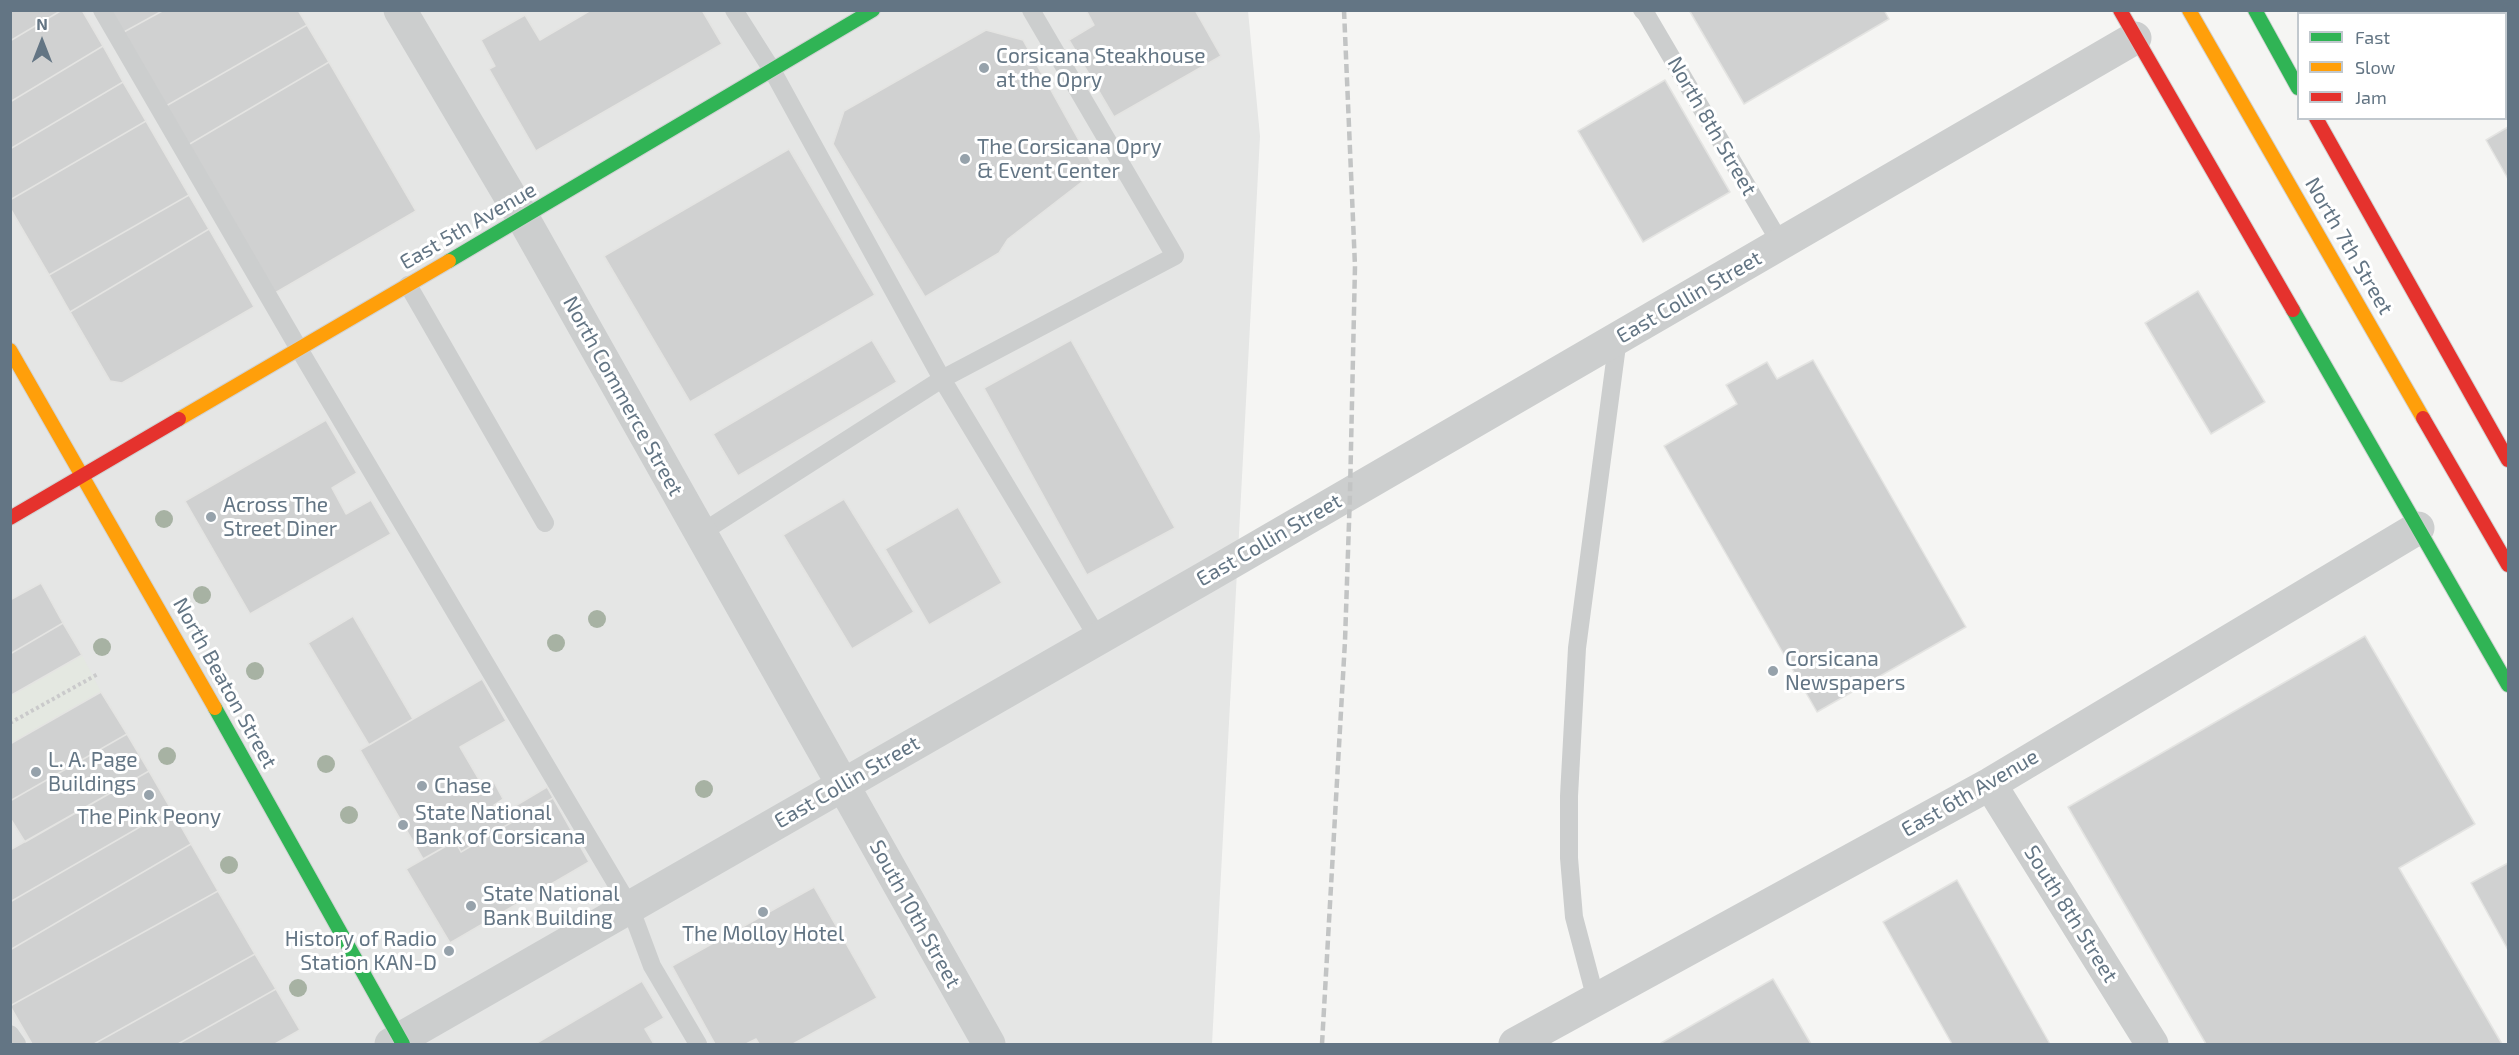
<!DOCTYPE html>
<html>
<head>
<meta charset="utf-8">
<style>
	body { margin:0 }
	#map { position:relative; width:2519px; height:1055px; overflow:hidden; background:#f5f5f3; font-family:"Exo 2",sans-serif }
	canvas { display:block }
	.frame { position:absolute; inset:0; border:12px solid #637584; pointer-events:none }
	.legend { position:absolute; left:2297px; top:12px; width:210px; height:108px; box-sizing:border-box; background:#fff; border:2px solid #c1c8ce; margin:0; padding:8px 10px; list-style:none; font-size:18px; color:#637584 }
	.legend li { display:flex; align-items:center; gap:12px; height:30px }
	.legend b { width:30px; border:2px solid #c1c8ce }
	.north { position:absolute; left:12px; top:12px; width:60px; height:60px; -webkit-text-stroke:4px #fff; paint-order:stroke; rotate:0deg; font-size:16px; font-weight:700; line-height:24px; text-align:center; color:#637584 }
	.north::after { content:''; display:block; margin:auto; width:21px; height:27px; background:#637584; clip-path:polygon(50% 0,100% 100%,50% 72%,0 100%) }
</style>
</head>
<body>
<div id="map">
<canvas width="2519" height="1055"></canvas>
<div class="frame"></div>
<ul class="legend">
<li><b style="height:8px;background:#30b455"></b>Fast</li>
<li><b style="height:8px;background:#ff9f0a"></b>Slow</li>
<li><b style="height:8px;background:#e5322d"></b>Jam</li>
</ul>
<div class="north">N</div>
</div>
<script>
const context = document.querySelector('canvas').getContext('2d');
context.lineJoin = 'round';
function fill(path, color) {
  context.fillStyle = color;
  context.fill(path, 'evenodd');
}
function trace(path, color, width, dash) {
  context.strokeStyle = color;
  context.lineWidth = width;
  context.lineCap = dash ? 'butt' : 'round';
  context.setLineDash(dash || []);
  context.stroke(path);
}
function write(font, color, halo, rows, align = 'center') {
  context.font = font + ' "Exo 2",sans-serif';
  context.lineWidth = 6;
  context.setLineDash([]);
  context.textBaseline = 'middle';
  context.strokeStyle = halo;
  context.fillStyle = color;
  for (const [text, x, y, turn = 0] of rows) {
    context.save();
    context.translate(x, y);
    context.rotate((+turn || 0) * Math.PI / 180);
    context.textAlign = isNaN(turn) ? turn : align;
    if (halo) context.strokeText(text, 0, 0);
    context.fillText(text, 0, 0);
    context.restore();
  }
}
fill(new Path2D(`
	M10,11H1248L1260,136L1212,1044H11Z`), '#e5e6e5');
fill(new Path2D(`
	M82,655L101,692L11,744L10,696Z`), '#e4e8e1');
const building = new Path2D(`
	M10,10H62L10,41Z
	M62,10H82L103,46L10,102V41Z
	M109,10H164L122,33Z
	M164,10H298L307,25L166,106L122,33Z
	M591,10H702L722,44L536,151L489,69L495,66L481,40L525,15L540,40Z
	M1086,10H1195L1221,56L1114,117L1069,40L1094,25Z
	M1689,10H1884L1889,19L1744,104Z
	M307,25L329,62L188,145L166,106Z
	M986,30L1023,40L1096,171L1008,239L999,253L925,297L833,144L844,111Z
	M103,46L123,82L10,149V102Z
	M329,62L416,211L275,293L188,145Z
	M1665,80L1730,192L1643,242L1578,131Z
	M123,82L146,121L10,200V149Z
	M146,121L189,195L49,275L10,208V200Z
	M2508,127V179L2486,140Z
	M789,149L875,295L690,402L604,256Z
	M189,195L209,229L70,312L49,275Z
	M209,229L254,307L122,383L110,381L70,312Z
	M2198,291L2265,402L2211,434L2145,323Z
	M872,340L897,382L738,476L713,434Z
	M1071,340L1175,528L1087,575L984,388Z
	M1813,360L1966,627L1817,712L1664,446L1737,404L1726,385L1767,362L1777,379Z
	M326,420L357,473L332,488L346,514L371,500L391,534L250,614L185,501Z
	M844,499L914,612L852,649L783,535Z
	M958,507L1002,583L929,625L885,549Z
	M41,583L63,623L10,654V600Z
	M353,616L413,719L369,745L308,643Z
	M63,623L82,655L10,696V654Z
	M2365,636L2475,824L2399,868L2502,1044H2206L2068,807Z
	M482,679L506,721L460,747L484,788L494,782L503,799L494,805L500,815L547,787L553,798L461,852L455,841L423,859L360,750Z
	M101,692L127,734L10,801V744Z
	M127,734L149,771L25,842L10,818V801Z
	M149,771L171,809L10,902V850Z
	M553,798L589,862L450,943L406,869L455,841L461,852Z
	M171,809L191,844L10,950V902Z
	M191,844L218,891L10,1006V950Z
	M2508,863V950L2471,883Z
	M1957,880L2050,1044H1952L1883,922Z
	M814,887L877,998L793,1044H759L756,1039L746,1044H715L672,966Z
	M218,891L255,954L94,1044H32L10,1006Z
	M255,954L276,989L178,1044H94Z
	M1773,979L1811,1044H1662L1661,1043Z
	M642,981L664,1018L645,1029L654,1044H535Z
	M276,989L300,1030L275,1044H178Z`);
fill(building, '#d0d1d1');
trace(building, '#e4e4e2', 1.5);
const fast = new Path2D(`
	M2255,10L2298,88
	M449,261L873,10
	M2293,310L2508,685
	M215,708L403,1044`);
const slow = new Path2D(`
	M2189,10L2423,418
	M10,350L215,708
	M179,419L449,261`);
const jam = new Path2D(`
	M2120,10L2293,310
	M2316,118L2508,460
	M2423,418L2508,565
	M10,518L179,419`);
trace(fast, '#d1d3d3', 16);
trace(slow, '#d1d3d3', 16);
trace(jam, '#d1d3d3', 16);
trace(new Path2D(`
	M10,723L98,674`), '#cacacb', 4, [3, 3]);
trace(new Path2D(`
	M102,10L299,349L630,907L652,966L698,1044
	M734,10L772,70L942,379L1098,638
	M1642,10L1646,14L1781,244
	M408,285L545,523
	M701,533L942,379L1175,256L1031,10
	M1596,1000L1574,917L1569,858V796L1577,648L1618,338
	M10,1034L17,1044`), '#cccece', 18);
trace(new Path2D(`
	M400,10L523,218L989,1044
	M1990,784L2152,1044
	M391,1044L1206,577L2135,38
	M1515,1044L1990,784L2418,528`), '#cccece', 33);
trace(fast, '#30b455', 14);
trace(slow, '#ff9f0a', 14);
trace(jam, '#e5322d', 14);
trace(new Path2D(`
	M1322,1044L1345,641L1350,493L1355,266L1344,10`), '#c2c4c4', 4.5, [9, 4.5]);
context.fillStyle = '#a7b2a3';
for (const [x, y] of [
	[164,519],
	[202,595],
	[597,619],
	[556,643],
	[102,647],
	[255,671],
	[167,756],
	[326,764],
	[704,789],
	[349,815],
	[229,865],
	[298,988]
]) {
  context.beginPath();
  context.arc(x, y, 9, 0, 2 * Math.PI);
  context.fill();
}
for (const [x, y, r, color] of [
	[984,68,6,"#96a2ab"],
	[965,159,6,"#96a2ab"],
	[211,517,6,"#96a2ab"],
	[1773,671,6,"#96a2ab"],
	[36,772,6,"#96a2ab"],
	[422,786,6,"#96a2ab"],
	[149,795,6,"#96a2ab"],
	[403,825,6,"#96a2ab"],
	[471,906,6,"#96a2ab"],
	[763,912,6,"#96a2ab"],
	[449,951,6,"#96a2ab"]
]) {
  const dot = new Path2D();
  dot.arc(x, y, r, 0, 2 * Math.PI);
  context.fillStyle = color;
  context.fill(dot);
  trace(dot, '#fff', 2);
}
write('21px', '#637584', '#fff', [
	["Corsicana Steakhouse",996,56],
	["at the Opry",996,80],
	["The Corsicana Opry",977,147],
	["& Event Center",977,171],
	["Across The",223,505],
	["Street Diner",223,529],
	["Corsicana",1785,659],
	["Newspapers",1785,683],
	["L. A. Page",48,760],
	["Buildings",48,784],
	["Chase",434,786],
	["State National",415,813],
	["Bank of Corsicana",415,837],
	["The Pink Peony",149,817,"center"],
	["State National",483,894],
	["Bank Building",483,918],
	["The Molloy Hotel",763,934,"center"],
	["History of Radio",437,939,"right"],
	["Station KAN-D",437,963,"right"]
], 'left');
write('21px', '#637584', '#fff', [
	["North 8th Street",1712,126,60],
	["East 5th Avenue",468,226,-30],
	["North 7th Street",2349,246,60],
	["East Collin Street",1689,297,-30],
	["North Commerce Street",623,396,61],
	["East Collin Street",1269,540,-30],
	["North Beaton Street",225,683,61],
	["East Collin Street",847,782,-30],
	["East 6th Avenue",1970,793,-30],
	["South 10th Street",915,914,61],
	["South 8th Street",2071,914,58]
]);
</script>
</body>
</html>
